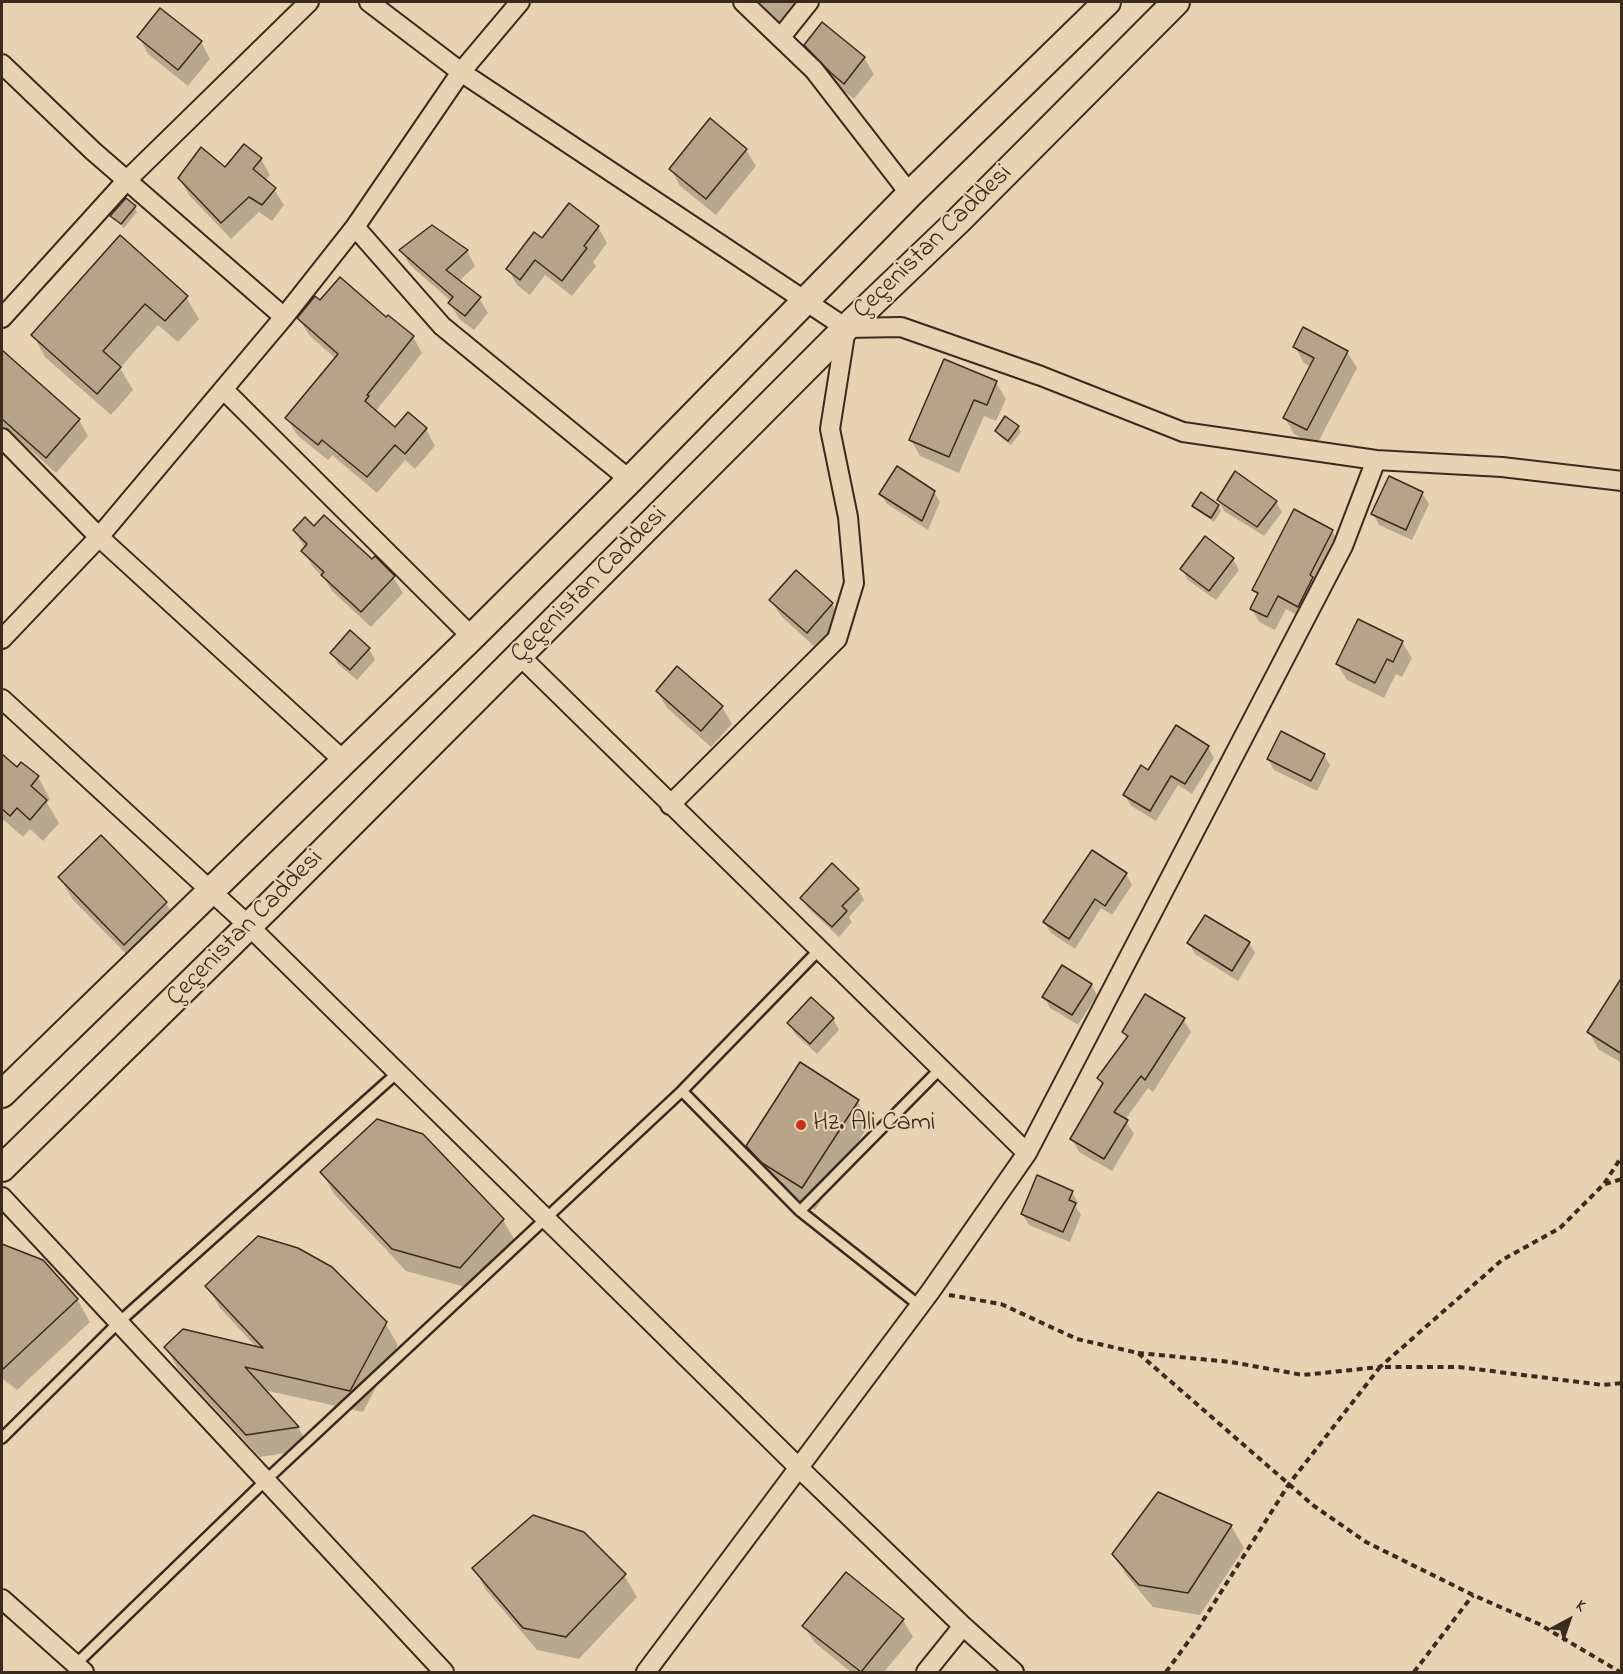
<!DOCTYPE html>
<html>
<head>
<meta charset="utf-8">
<style>
	body { margin:0 }
	#map { position:relative; width:1623px; height:1674px; overflow:hidden; background:#e7d3b1; font-family:"Indie Flower",sans-serif }
	canvas { display:block }
	.frame { position:absolute; inset:0; border:3px solid #3b2a1e; pointer-events:none }
	.north { position:absolute; left:1539px; top:1590px; width:60px; height:60px; -webkit-text-stroke:4px #e7d3b1; paint-order:stroke; rotate:40deg; font-size:16px; font-weight:700; line-height:24px; text-align:center; color:#3b2a1e }
	.north::after { content:''; display:block; margin:auto; width:21px; height:27px; background:#3b2a1e; clip-path:polygon(50% 0,100% 100%,50% 72%,0 100%) }
</style>
</head>
<body>
<div id="map">
<canvas width="1623" height="1674"></canvas>
<div class="frame"></div>
<div class="north">K</div>
</div>
<script>
const context = document.querySelector('canvas').getContext('2d');
context.lineJoin = 'round';
function fill(path, color) {
  context.fillStyle = color;
  context.fill(path, 'evenodd');
}
function trace(path, color, width, dash) {
  context.strokeStyle = color;
  context.lineWidth = width;
  context.lineCap = dash ? 'butt' : 'round';
  context.setLineDash(dash || []);
  context.stroke(path);
}
function write(font, color, halo, rows, align = 'center') {
  context.font = font + ' "Indie Flower",sans-serif';
  context.lineWidth = 4.5;
  context.setLineDash([]);
  context.textBaseline = 'middle';
  context.strokeStyle = halo;
  context.fillStyle = color;
  for (const [text, x, y, turn = 0] of rows) {
    context.save();
    context.translate(x, y);
    context.rotate((+turn || 0) * Math.PI / 180);
    context.textAlign = isNaN(turn) ? turn : align;
    if (halo) context.strokeText(text, 0, 0);
    context.fillText(text, 0, 0);
    context.restore();
  }
}
fill(new Path2D(`
	M748,2H818L790,36Z
	M139,37L201,42L210,59L188,86L148,54Z
	M806,45L864,58L874,74L854,99L842,90L815,61Z
	M746,150L756,166L716,215L680,186L671,169Z
	M261,159L270,175L265,181L274,189L284,205L272,221L259,212L231,239L189,195L180,179Z
	M134,207L137,212L124,228L112,216Z
	M598,227L607,243L593,262L596,266L572,296L545,275L530,295L517,285L508,269L543,240Z
	M120,237L186,297L199,319L178,342L158,325L120,368L133,390L111,415L45,357L33,335Z
	M401,250L467,251L475,266L459,281L479,298L488,313L474,330L459,319L450,303L452,302L410,265Z
	M320,303L386,319L413,337L422,353L376,411L395,429H426L435,446L415,469L405,460L377,493L332,455L328,460L297,435L287,418L336,359L309,335L299,318Z
	M1295,347L1347,352L1357,368L1316,446L1294,434L1285,418L1311,367L1304,363Z
	M8,357L79,420L88,436L56,473L2,425V364Z
	M996,383L1006,399L996,421L984,416L959,473L920,456L911,440Z
	M1018,427L1021,432L1011,445L999,436L997,431Z
	M934,492L940,502L928,530L887,504L881,494Z
	M1422,493L1429,504L1412,540L1379,525L1373,514Z
	M1201,495L1218,506L1221,511L1214,522L1197,510L1194,506Z
	M1218,500L1276,502L1282,512L1264,536L1224,511Z
	M314,528L393,577L403,593L371,627L332,591L325,579L313,567L303,551L305,548L294,531Z
	M1332,531L1340,544L1306,620L1286,609L1275,630L1259,622L1252,609L1258,596L1254,590Z
	M1233,559L1239,570L1216,600L1188,580L1182,569Z
	M771,600L832,604L842,620L817,649L781,616Z
	M1402,642L1412,658L1402,677L1396,674L1384,698L1347,680L1337,664Z
	M369,649L375,660L357,680L338,664L332,653Z
	M677,669L722,707L732,724L711,747L667,708L657,691Z
	M1208,747L1214,758L1192,794L1178,785L1156,821L1131,806L1125,795L1149,772Z
	M1324,755L1330,765L1317,791L1274,770L1268,759Z
	M2,756L17,769L38,777L50,799L47,803L59,823L43,841L30,829L23,837L4,820L2,823Z
	M101,837L166,903L179,925L138,966L73,900L60,878Z
	M1126,874L1132,885L1112,915L1101,908L1075,949L1051,933L1044,922Z
	M858,889L864,900L849,917L852,922L839,937L808,908L802,898Z
	M1189,943H1249L1255,953L1238,981L1195,954Z
	M1091,985L1097,995L1078,1025L1050,1008L1044,997Z
	M1622,998V1063L1598,1049L1589,1032Z
	M811,999L833,1019L839,1030L817,1054L795,1034L789,1023Z
	M1183,1019L1191,1032L1153,1092L1148,1088L1125,1120L1134,1134L1112,1171L1079,1152L1072,1139L1103,1085L1099,1078L1128,1039L1123,1032Z
	M857,1101L870,1123L815,1210L777,1185L760,1169L748,1146Z
	M322,1172L503,1220L516,1242L473,1289L406,1271L334,1194Z
	M1072,1192L1078,1203L1076,1207L1081,1215L1070,1242L1029,1225L1022,1214Z
	M2,1246L43,1262L77,1299L90,1322L17,1390L2,1378Z
	M207,1286L385,1323L398,1345L363,1412L264,1390L298,1427L310,1449L260,1457L178,1369L166,1347L257,1348L220,1308Z
	M1158,1494L1231,1526L1244,1548L1200,1615L1153,1607L1127,1576L1114,1554Z
	M474,1568L624,1575L637,1597L579,1659L537,1650L486,1590Z
	M846,1574L903,1620L913,1637L884,1672H851L814,1642L804,1626Z`), '#0003');
const building = new Path2D(`
	M160,8L202,41L178,70L137,37Z
	M822,22L865,57L844,84L831,73L804,45Z
	M710,118L747,149L706,199L669,169Z
	M244,144L262,158L253,169L276,188L262,205L249,197L221,223L178,178L201,147L225,167Z
	M126,198L136,206L121,224L110,216Z
	M569,203L599,226L584,246L587,248L562,281L535,260L520,280L506,269L534,232L542,238Z
	M432,225L468,250L446,270L481,297L465,316L448,303L453,297L399,250Z
	M120,235L188,296L165,321L145,304L103,351L121,367L97,394L31,335Z
	M340,277L386,317L388,315L414,336L367,395L369,396L365,401L395,427L408,412L427,428L405,454L395,445L367,477L322,440L318,445L285,418L338,354L297,318L315,296L320,300Z
	M1303,327L1348,351L1307,430L1283,418L1314,358L1293,347Z
	M2,350L80,419L46,458L2,419Z
	M944,359L997,381L987,405L974,400L949,457L909,440Z
	M1005,416L1019,426L1008,441L995,431Z
	M897,466L935,491L922,521L879,494Z
	M1235,471L1277,501L1257,527L1217,500Z
	M1389,476L1423,492L1406,530L1371,514Z
	M1201,492L1219,505L1211,518L1192,506Z
	M1294,509L1333,530L1310,575L1313,577L1298,607L1278,596L1267,617L1250,609L1258,593L1252,590Z
	M324,515L372,559L375,556L395,576L361,612L321,575L324,572L301,551L307,544L293,530L305,517L314,526Z
	M1205,536L1234,558L1209,591L1180,569Z
	M796,570L833,603L807,633L769,600Z
	M1358,619L1403,641L1393,662L1387,659L1375,683L1336,664Z
	M350,630L370,648L350,670L330,653Z
	M677,666L723,706L701,731L656,691Z
	M1176,725L1209,746L1185,784L1171,776L1150,811L1123,795L1141,765L1148,770Z
	M1281,731L1325,754L1311,781L1267,759Z
	M2,754L17,767L21,762L39,776L31,786L47,800L30,820L17,808L10,816L2,809Z
	M101,835L167,902L124,945L58,877Z
	M1092,850L1127,873L1105,906L1095,899L1069,939L1043,922Z
	M832,863L859,889L842,906L847,911L832,927L800,898Z
	M1205,915L1250,942L1232,971L1187,943Z
	M1062,965L1092,984L1072,1015L1042,997Z
	M1622,977V1054L1587,1032Z
	M1145,994L1185,1018L1145,1080L1141,1076L1114,1112L1128,1120L1104,1159L1070,1139L1103,1083L1097,1078L1128,1036L1122,1032Z
	M811,997L834,1018L810,1044L787,1023Z
	M800,1062L859,1100L802,1188L762,1163L746,1146Z
	M377,1119L423,1134L504,1219L460,1268L392,1249L320,1172Z
	M1037,1175L1073,1191L1069,1200L1076,1203L1063,1232L1021,1214Z
	M258,1236L298,1248L332,1267L387,1322L350,1391L245,1367L299,1427L246,1435L164,1347L183,1329L263,1348L205,1286Z
	M2,1244L43,1260L78,1299L2,1370Z
	M1158,1492L1232,1525L1188,1593L1139,1585L1112,1554Z
	M533,1515L584,1532L626,1574L566,1637L523,1628L472,1568Z
	M846,1572L904,1619L861,1672L802,1626Z`);
fill(building, '#b7a488');
trace(building, '#3b2a1e', 1.5);
const service = new Path2D(`
	M682,1091L800,1211L920,1306
	M800,1211L940,1069
	M2,1438L118,1323L397,1073
	M75,1665L265,1481L682,1091L819,950`);
const minor = new Path2D(`
	M369,2L461,72L846,328L901,327L1041,376L1183,432L1376,460L1502,467L1622,481
	M743,2L814,70L910,194
	M781,37L809,2
	M2,64L93,151L284,317
	M355,227L442,326L630,480
	M2,318L127,180L309,2
	M224,390L472,637
	M2,438L99,537L344,761
	M2,639L99,537L284,317L355,227L461,72L520,2
	M520,656L1027,1153
	M2,699L249,926L798,1467L963,1626L926,1672
	M670,805L837,639L854,583L848,517L830,429L846,328
	M2,1197L444,1672
	M2,1599L84,1672
	M963,1626L1014,1672
	M646,1672L930,1292L1027,1153L1343,546L1376,460`);
const secondary = new Path2D(`
	M2,1094L472,637L630,480L910,194L1107,2
	M2,1168L272,903L846,328L959,220L1176,2`);
trace(service, '#3b2a1e', 14);
trace(minor, '#3b2a1e', 22);
trace(secondary, '#3b2a1e', 30);
trace(new Path2D(`
	M1605,1184L1622,1179
	M949,1295L1001,1304L1077,1339L1138,1353L1314,1506L1366,1542L1473,1595L1539,1624L1620,1672
	M1138,1353L1231,1362L1303,1375L1380,1367L1502,1260L1560,1228L1604,1184L1622,1156
	M1166,1672L1199,1627L1289,1484L1380,1367H1459L1603,1385L1622,1383
	M1414,1672L1473,1595`), '#3b2a1e', 4, [6, 4.5]);
trace(service, '#e7d3b1', 9);
trace(minor, '#e7d3b1', 18);
trace(secondary, '#e7d3b1', 26);
for (const [x, y, r, color] of [
	[801,1125,6,"#c8321e"]
]) {
  const dot = new Path2D();
  dot.arc(x, y, r, 0, 2 * Math.PI);
  context.fillStyle = color;
  context.fill(dot);
  trace(dot, '#e7d3b1', 2);
}
write('26px', '#3b2a1e', '#e7d3b1', [
	["Çeçenistan Caddesi",934,243,-44],
	["Çeçenistan Caddesi",590,586,-45],
	["Çeçenistan Caddesi",246,929,-45]
]);
write('26px', '#3b2a1e', '#e7d3b1', [
	["Hz. Ali Cami",813,1125]
], 'left');
</script>
</body>
</html>
